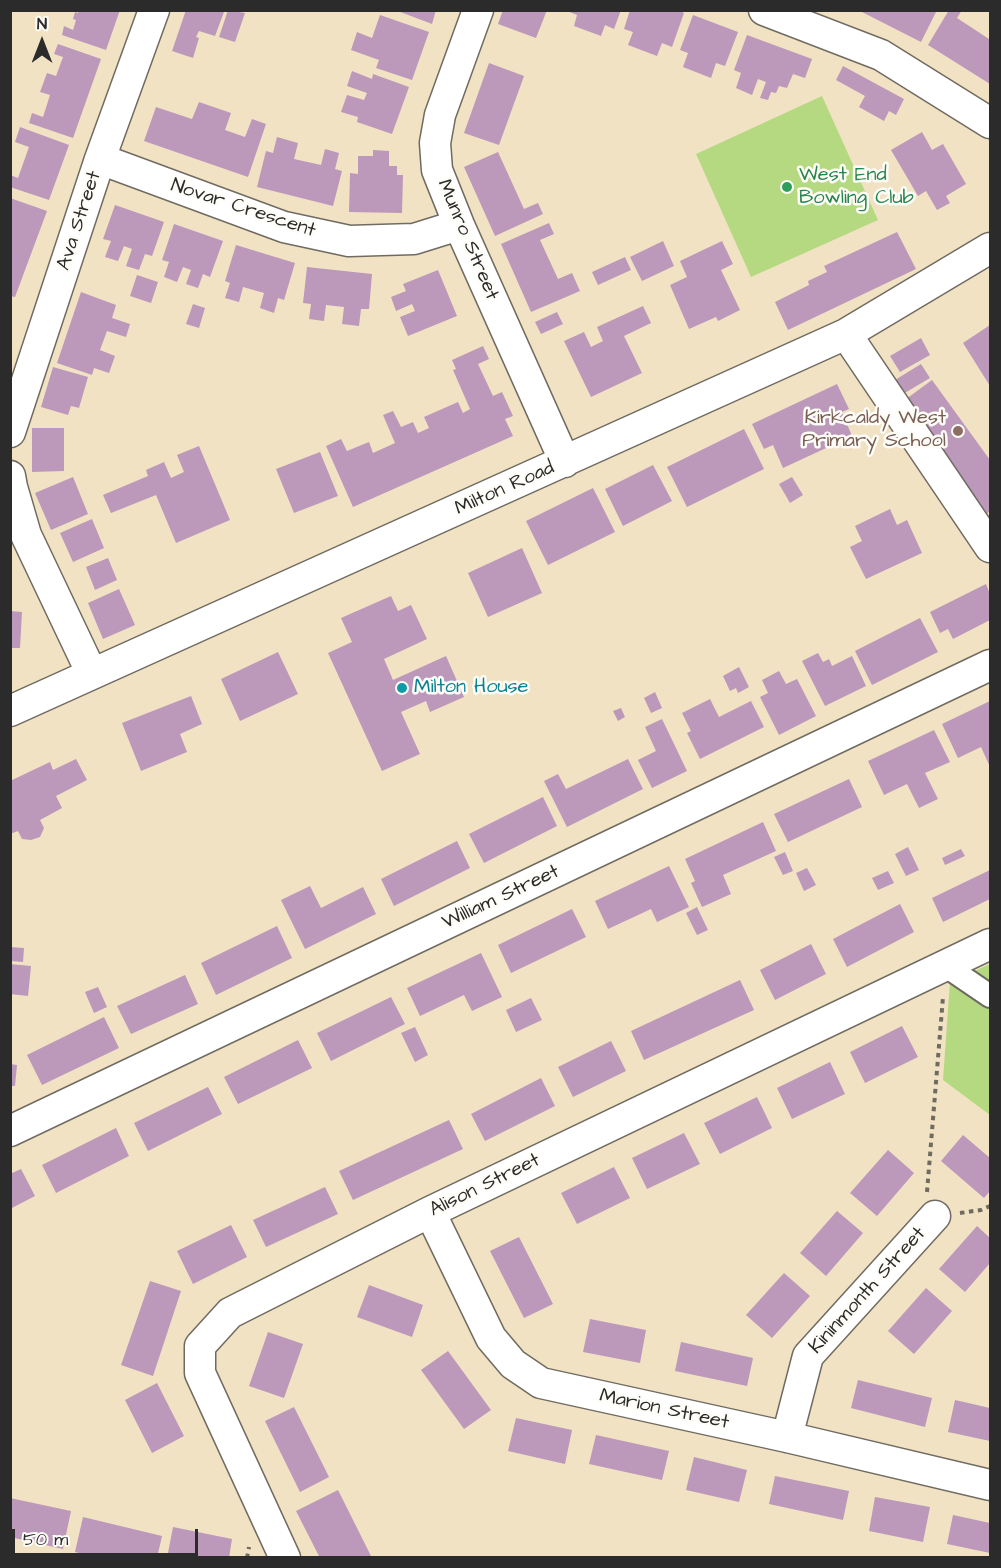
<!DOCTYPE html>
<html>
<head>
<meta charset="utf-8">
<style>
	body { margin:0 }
	#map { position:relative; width:1001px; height:1568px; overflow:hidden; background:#f1e2c4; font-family:"Architects Daughter",sans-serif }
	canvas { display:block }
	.frame { position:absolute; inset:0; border:12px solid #2b2b2b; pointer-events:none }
	.north { position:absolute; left:12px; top:12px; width:60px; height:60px; -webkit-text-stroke:4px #fdfcf7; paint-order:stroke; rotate:0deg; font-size:16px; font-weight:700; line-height:24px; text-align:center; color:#2b2b2b }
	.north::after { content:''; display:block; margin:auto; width:21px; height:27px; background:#2b2b2b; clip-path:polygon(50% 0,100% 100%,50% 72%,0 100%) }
	.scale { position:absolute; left:12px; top:1529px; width:186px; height:27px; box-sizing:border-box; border:3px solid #2b2b2b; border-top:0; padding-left:8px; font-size:18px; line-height:21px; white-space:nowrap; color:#2b2b2b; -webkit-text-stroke:4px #fdfcf7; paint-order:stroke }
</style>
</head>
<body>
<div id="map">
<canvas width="1001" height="1568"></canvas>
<div class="frame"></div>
<div class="north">N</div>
<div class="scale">50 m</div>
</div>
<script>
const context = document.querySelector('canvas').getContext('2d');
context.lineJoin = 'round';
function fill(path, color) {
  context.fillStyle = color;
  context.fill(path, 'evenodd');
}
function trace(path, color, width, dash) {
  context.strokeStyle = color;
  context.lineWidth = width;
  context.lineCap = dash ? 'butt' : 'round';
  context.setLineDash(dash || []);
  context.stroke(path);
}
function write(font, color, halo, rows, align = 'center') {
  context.font = font + ' "Architects Daughter",sans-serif';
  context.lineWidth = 5;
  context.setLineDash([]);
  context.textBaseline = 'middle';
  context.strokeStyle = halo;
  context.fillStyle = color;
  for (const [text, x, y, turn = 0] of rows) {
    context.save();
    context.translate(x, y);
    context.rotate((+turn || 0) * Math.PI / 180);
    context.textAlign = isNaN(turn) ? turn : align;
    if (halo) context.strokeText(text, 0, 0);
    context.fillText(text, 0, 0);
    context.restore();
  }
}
fill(new Path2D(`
	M822,96L878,220L751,277L696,154Z
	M990,964V1115L943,1080L950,982Z`), '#b5d981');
fill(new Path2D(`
	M79,10H120L106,50L62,35L64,26L73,30L76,20L73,19L75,12L78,13Z
	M186,10L224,12L215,36L199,31L196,37L199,38L193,58L172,51Z
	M228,10L245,13L235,42L219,37Z
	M395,10H436L432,24Z
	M503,10H547L536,38L498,24Z
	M565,10H621L614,29L605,25L601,36L574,26L577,15Z
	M630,10H677L684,13L672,47L662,43L657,56L628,45L633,32L624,29Z
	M858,10H937L921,42Z
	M949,10H962L957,18L989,39L990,36V84L928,45Z
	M380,15L429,32L412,80L376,68L379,60L351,50L357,32L372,38Z
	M693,15L738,32L725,66L716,63L711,78L683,67L688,53L680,50Z
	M747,35L812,59L805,78L793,74L787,88L779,86L776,93L771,92L768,100L760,98L766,82L758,79L752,95L736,88L741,73L734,70Z
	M58,44L101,59L73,138L29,123L32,113L43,117L50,95L40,92L47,73L56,76L63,57L54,54Z
	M489,63L524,76L499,145L464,133Z
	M843,66L904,99L896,115L889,111L884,121L859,107L865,96L836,80Z
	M352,71L372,79L373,74L409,87L392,134L357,122L358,117L341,112L347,95L364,100L367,93L347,86Z
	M199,102L231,113L225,130L245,137L252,119L266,124L248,177L144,141L156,107L192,119Z
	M20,127L69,145L49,200L10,187V175L18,178L29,147L15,142Z
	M922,132L932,150L943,144L966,184L946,196L950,203L937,210L926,191L918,196L891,150Z
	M277,137L298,143L294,159L321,165L325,149L339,153L335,169L342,171L333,206L257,187L266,151L273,153Z
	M373,150L389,151V166H397V175H403L402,213L349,212L350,173L358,174V156H373Z
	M498,152L524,209L538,203L543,214L495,236L464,167Z
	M10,198L47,211L15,297L10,296Z
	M115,205L164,222L152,256L145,254L139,270L126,266L132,249L124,246L118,261L105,257L111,241L103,239Z
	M549,223L554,234L540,240L558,279L572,273L580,291L531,312L501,244Z
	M174,224L223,241L210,277L203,274L198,288L186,284L191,270L183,267L177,282L164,277L169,262L162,260Z
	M897,232L916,269L788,330L775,302L809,285L808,281L827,272L824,266Z
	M663,241L674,266L642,281L630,257Z
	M722,241L733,264L721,270L740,310L718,321L716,317L689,329L670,285L687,277L680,261Z
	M236,245L295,263L284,300L278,298L274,313L260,308L264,293L243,287L239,302L225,298L230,283L225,281Z
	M625,257L631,270L598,285L592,272Z
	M307,267L372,274L369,309H361L359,326L342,324L344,307L326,305L324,321L309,319L311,304L303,303Z
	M438,270L457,316L408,336L400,317L415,311L412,304L396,311L391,297L406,291L403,284Z
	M137,275L158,282L151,303L130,296Z
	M81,292L116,305L112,318L130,324L126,337L107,331L100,350L115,356L109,373L94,368L92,375L57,363Z
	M193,304L205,308L199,328L186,324Z
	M643,306L651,323L624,336L642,373L591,397L564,341L584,332L591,347L603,341L597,327Z
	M557,312L563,324L541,334L535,322Z
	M990,325V386L963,343Z
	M921,338L930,355L900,372L890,356Z
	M483,346L489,359L478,364L493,396L502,392L513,416L505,419L513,436L353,507L326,446L341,439L347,451L369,442L373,453L395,443L383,415L393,411L401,427L413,422L418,433L429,428L424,417L458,402L463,413L470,409L453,370L456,369L452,360Z
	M921,364L930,378L903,394L895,380Z
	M53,367L88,377L79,408L71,406L68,415L41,407Z
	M932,380L990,460V511L984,516L902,402Z
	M837,384L849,409L842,412L852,436L783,468L773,445L764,449L752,424Z
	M32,428H64V471L32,472Z
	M744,429L764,469L687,507L667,467Z
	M199,446L230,520L176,543L156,495L111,513L103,495L148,476L146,470L164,462L171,478L184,472L177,455Z
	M320,452L338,496L294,513L276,469Z
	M653,465L672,501L623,526L605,489Z
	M73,477L88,514L51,530L35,493Z
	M792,477L803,495L790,503L779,484Z
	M593,488L615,532L548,565L526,521Z
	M890,509L897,525L907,520L922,553L866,579L850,547L862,541L855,526Z
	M92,519L104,548L73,562L60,533Z
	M522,548L542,593L488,617L468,573Z
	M108,558L117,580L95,590L86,567Z
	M986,584L990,594V620L953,639L948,629L940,633L930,612Z
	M119,589L135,625L103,639L88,603Z
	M391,596L398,611L411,605L427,639L384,659L393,680L446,656L464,697L430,712L426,701L401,712L420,754L382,771L328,653L352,642L341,618Z
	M10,611L22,612L20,648H10Z
	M920,618L938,652L872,685L855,651Z
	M278,652L298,694L240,721L221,679Z
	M818,653L823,662L829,659L832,666L852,656L866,686L825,706L802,661Z
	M739,667L749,687L738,693L736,688L730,691L723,676Z
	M779,671L786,684L797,679L816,716L779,735L760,697L768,693L762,680Z
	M655,692L662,708L651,713L644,698Z
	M191,696L202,724L180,734L187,752L141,771L122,723Z
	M710,699L719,717L751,701L764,727L700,759L687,733L691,731L682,713Z
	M990,701V767L981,747L958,758L942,724Z
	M621,708L625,717L618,721L613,711Z
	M662,719L687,771L652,788L638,760L656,751L645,727Z
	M934,730L950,762L925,773L938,799L919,808L907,784L884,795L868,761Z
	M76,759L87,780L56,796L62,808L40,820L44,828L40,837L31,840L22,839L18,831L10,834V781L50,762L53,770Z
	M628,759L643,789L567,827L544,781L558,774L566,789Z
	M849,779L862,807L788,842L774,814Z
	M543,797L557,826L484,863L469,834Z
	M763,822L776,851L723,875L731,894L702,907L691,883L695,881L685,859Z
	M457,841L470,868L394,906L381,879Z
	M908,847L919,870L906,876L895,854Z
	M961,849L965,856L945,865L942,858Z
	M785,852L793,871L783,875L774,857Z
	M669,866L689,907L657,922L651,909L608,929L595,901Z
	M807,868L816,885L804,891L796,873Z
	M990,870V899L943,922L932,898Z
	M888,871L894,883L878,890L872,878Z
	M310,886L321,908L363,887L376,914L305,949L281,900Z
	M900,904L914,932L847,967L833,939Z
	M697,907L708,930L697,935L686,913Z
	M572,909L586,937L511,973L498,945Z
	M277,926L292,958L216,995L201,963Z
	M811,944L826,974L775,1000L760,970Z
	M10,947L24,948L23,962L10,961Z
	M481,953L502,997L472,1011L464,995L420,1016L407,988Z
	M10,964L31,966L28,996L10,994Z
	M185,975L198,1004L131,1034L117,1006Z
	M740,980L754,1010L644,1060L631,1031Z
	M98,987L107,1007L94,1013L85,992Z
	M391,997L405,1024L331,1061L317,1033Z
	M531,998L542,1020L516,1032L506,1010Z
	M104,1017L119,1048L42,1085L27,1055Z
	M902,1026L918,1057L865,1083L850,1052Z
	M415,1027L428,1055L415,1062L401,1033Z
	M298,1040L312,1068L238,1104L224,1077Z
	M611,1041L626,1071L573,1097L558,1067Z
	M830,1062L845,1094L792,1119L777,1088Z
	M10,1064L17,1065L15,1086H10Z
	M541,1078L555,1106L485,1141L471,1114Z
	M208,1087L222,1114L148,1151L134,1123Z
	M757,1097L772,1128L720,1154L704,1123Z
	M449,1120L463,1149L353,1200L339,1171Z
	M116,1128L129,1156L56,1193L42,1165Z
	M684,1133L700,1164L647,1189L632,1158Z
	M963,1135L990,1158V1191L984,1198L941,1161Z
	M888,1150L914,1173L877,1216L850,1193Z
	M614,1167L630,1198L577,1224L561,1193Z
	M21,1169L35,1196L10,1209V1174Z
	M325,1187L338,1214L266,1247L253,1220Z
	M837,1211L863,1233L826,1276L800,1253Z
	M231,1225L247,1257L193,1284L177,1251Z
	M977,1226L990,1238V1263L965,1292L939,1269Z
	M519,1237L553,1304L524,1318L490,1251Z
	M784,1273L810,1296L772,1338L746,1315Z
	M150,1281L181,1291L153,1376L121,1365Z
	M369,1285L423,1305L412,1337L357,1317Z
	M926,1288L952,1311L914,1354L888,1331Z
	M590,1319L646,1330L640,1363L583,1352Z
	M268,1332L303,1344L284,1398L249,1386Z
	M681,1342L753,1358L747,1386L675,1371Z
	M448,1351L491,1410L464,1429L421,1370Z
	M858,1380L932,1398L925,1427L851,1408Z
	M157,1383L184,1436L152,1453L125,1400Z
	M955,1400L990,1408V1441L948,1432Z
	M294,1407L329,1477L300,1492L265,1421Z
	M516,1418L572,1430L565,1464L508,1451Z
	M596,1435L669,1451L662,1480L589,1464Z
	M694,1457L747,1470L739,1502L686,1490Z
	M775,1476L849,1491L843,1520L769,1504Z
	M338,1490L372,1558H320L296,1511Z
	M875,1497L930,1507L923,1542L869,1531Z
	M10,1498L71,1511L63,1549L10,1537Z
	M953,1515L990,1523V1553L947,1544Z
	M83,1517L162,1536L157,1558H99L75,1552Z
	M173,1527L232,1539L229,1558H167Z`), '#bc98bb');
const pedestrian = new Path2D(`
	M946,966L990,996`);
const minor = new Path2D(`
	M478,10L440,115L435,143L437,170L459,225L565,462
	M764,10L881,55L990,123
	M100,159L284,227L349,241L414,239L459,225
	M846,334L990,547
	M10,432L100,159L154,10
	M10,476L12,487L26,535L92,674
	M10,711L846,334L990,248
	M10,1131L990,665
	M430,1212L491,1338L513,1364L541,1383L787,1437L990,1485
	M787,1437L808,1356L935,1216
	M285,1558L200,1373V1346L230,1313L430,1212L990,944`);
trace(pedestrian, '#706b61', 26);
trace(minor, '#706b61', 33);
trace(new Path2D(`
	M927,1192L943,997
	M960,1213L981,1210L990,1206
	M247,1558L249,1547`), '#706b61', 4, [4.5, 4.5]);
trace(pedestrian, '#fff', 22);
trace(minor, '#fff', 30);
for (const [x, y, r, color] of [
	[787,187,6,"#2e9e5b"],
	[958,431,6,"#8d6e63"],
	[402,688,6,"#0f9aa8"]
]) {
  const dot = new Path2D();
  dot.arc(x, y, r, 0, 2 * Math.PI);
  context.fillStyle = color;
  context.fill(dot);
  trace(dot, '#fdfcf7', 2);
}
write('20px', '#27864d', '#fdfcf7', [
	["West End",799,176],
	["Bowling Club",799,199]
], 'left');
write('20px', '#2b2b2b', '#fdfcf7', [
	["Novar Crescent",243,209,18],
	["Ava Street",80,221,-72],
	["Munro Street",467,240,67],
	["Milton Road",505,489,-24],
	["William Street",501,898,-25],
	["Alison Street",485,1186,-26],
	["Kininmonth Street",868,1291,-48],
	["Marion Street",664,1410,12]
]);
write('20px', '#785e54', '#fdfcf7', [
	["Kirkcaldy West",946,419],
	["Primary School",946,442]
], 'right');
write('20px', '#0d838f', '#fdfcf7', [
	["Milton House",414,688]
], 'left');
</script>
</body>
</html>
